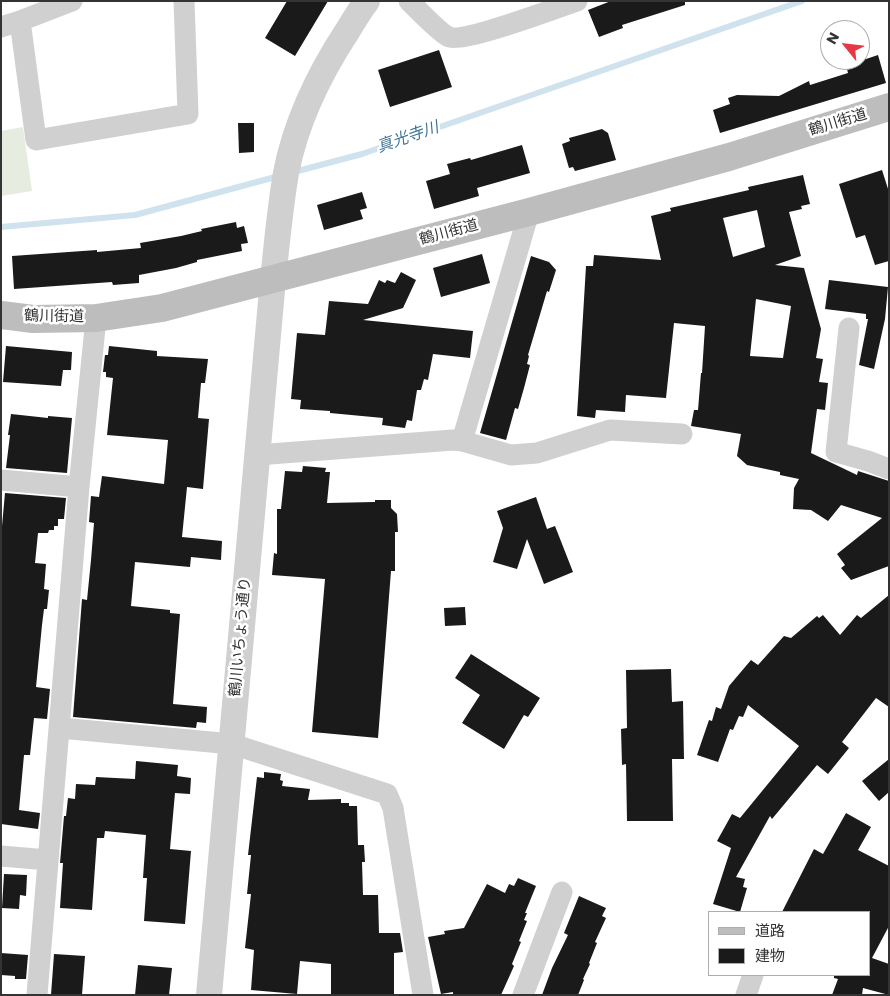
<!DOCTYPE html>
<html>
<head>
<meta charset="utf-8">
<style>
	body { margin:0 }
	#map { position:relative; width:890px; height:996px; overflow:hidden; background:#fff; font-family:Poppins,"Noto Sans JP",sans-serif }
	canvas { display:block }
	.frame { position:absolute; inset:0; border:2px solid #333; pointer-events:none }
	.legend { position:absolute; left:708px; top:911px; width:162px; height:65px; box-sizing:border-box; background:#fff; border:1px solid #adadad; margin:0; padding:6px 9px; list-style:none; font-size:15px; color:#333 }
	.legend li { display:flex; align-items:center; gap:10px; height:25px }
	.legend b { width:25px; border:1px solid #adadad }
	.north { position:absolute; left:820px; top:20px; width:50px; height:50px; box-sizing:border-box; background:#fff; border:1px solid #adadad; border-radius:50%; rotate:299deg; font-size:14px; font-weight:700; line-height:20px; text-align:center; color:#333 }
	.north::after { content:''; display:block; margin:auto; width:18px; height:22px; background:#e63946; clip-path:polygon(50% 0,100% 100%,50% 72%,0 100%) }
</style>
</head>
<body>
<div id="map">
<canvas width="890" height="996"></canvas>
<div class="frame"></div>
<ul class="legend">
<li><b style="height:6px;background:#bdbdbd"></b>道路</li>
<li><b style="height:14px;background:#1a1a1a"></b>建物</li>
</ul>
<div class="north">N</div>
</div>
<script>
const context = document.querySelector('canvas').getContext('2d');
context.lineJoin = 'round';
function fill(path, color) {
  context.fillStyle = color;
  context.fill(path, 'evenodd');
}
function trace(path, color, width, dash) {
  context.strokeStyle = color;
  context.lineWidth = width;
  context.lineCap = dash ? 'butt' : 'round';
  context.setLineDash(dash || []);
  context.stroke(path);
}
function write(font, color, halo, rows, align = 'center') {
  context.font = font + ' Poppins,"Noto Sans JP",sans-serif';
  context.lineWidth = 5;
  context.setLineDash([]);
  context.textBaseline = 'middle';
  context.strokeStyle = halo;
  context.fillStyle = color;
  for (const [text, x, y, turn = 0] of rows) {
    context.save();
    context.translate(x, y);
    context.rotate((+turn || 0) * Math.PI / 180);
    context.textAlign = isNaN(turn) ? turn : align;
    if (halo) context.strokeText(text, 0, 0);
    context.fillText(text, 0, 0);
    context.restore();
  }
}
fill(new Path2D(`
	M23,127L32,191L1,196V131Z`), '#e6ecdf');
trace(new Path2D(`
	M294,172L362,154L802,1
	M1,227L135,215L279,176`), '#cfe2ee', 6);
fill(new Path2D(`
	M287,1H328L295,56L265,38Z
	M611,1H685V5L622,25L623,28L599,37L588,10Z
	M439,50L452,87L390,107L378,70Z
	M878,55L886,83L720,133L713,110L730,104L728,98L737,95L779,96L809,81L810,85L848,73L845,61L860,60V56H862L863,60Z
	M238,123H254V152L239,153Z
	M602,129L608,133L616,160L575,171L573,167L569,168L562,144L570,141L569,138Z
	M522,145L530,173L477,188L479,196L434,209L426,181L450,174L447,164L470,158L471,160Z
	M882,170L889,192V261L875,265L865,235L856,238L839,184Z
	M803,175L810,204L801,206L802,209L789,212L801,256L775,265L804,268L821,329L816,358L823,359L819,382L828,383L825,410L817,409L811,453L857,475L858,471L889,481V566L851,580L841,568L845,565L837,554L882,518L841,505L828,521L811,510L793,509L794,488L799,479L780,475V472L747,465L737,456L741,434L691,426L694,410H698L701,373H702L705,326L674,323L666,398L626,395L625,412L596,410L595,418L577,416L586,266H593L594,255L661,260L651,216L671,211L670,208L749,190L748,187ZM757,210L765,247L733,257L723,218ZM756,299L791,306L783,358L750,356Z
	M362,192L367,208L360,210L363,219L324,230L317,205Z
	M236,222L237,228L244,226L248,243L241,244L242,251L197,260V262L176,268L139,275V283L113,285L112,282L14,289L12,256L97,250V252L141,248L140,243L181,236L202,231L201,229Z
	M482,254L490,283L441,297L433,268Z
	M531,256L549,262L556,270L549,292L547,291L528,355L529,356L527,364L530,365L524,388L518,409L515,408L506,440L480,433Z
	M401,272L416,280L403,308L363,320L473,331L470,358L433,354L428,380L424,379L421,390H417L412,421L407,420L405,428L382,425L383,418L330,413V411L300,409L301,400L291,399L297,333L325,335L329,301L368,304L379,280L385,283L387,280L395,283Z
	M829,280L888,287L885,319L874,369L859,365L868,319H866V314L825,309Z
	M6,346L72,352L71,370H63L61,386L3,382Z
	M109,346L157,351V356L208,359L205,383H201L198,418L209,419L203,489L187,487L182,537L222,541L221,560L191,557L190,567L135,562L131,606L170,610V613L180,614L173,704L207,707L206,723L197,722L196,728L73,717L82,599L87,600L91,560L94,523L89,522L91,496L99,497L102,476L164,484L168,440L107,435L113,378L106,377V372H103L105,355H108Z
	M11,414L48,418V416L72,418L67,473L6,468L10,435H8Z
	M303,466L326,468L325,472H330L327,503L375,502V500H391V508L397,514L398,532H395V571H391L378,738L312,732L325,579L272,575L274,553L277,554V509H281L285,471L302,472Z
	M5,493L66,498L64,519H58V526H54V530H49L48,533H38L35,563L46,564L44,589L49,590L47,609H44L42,625L36,687L50,689L47,719L34,718L30,755H24L19,810L40,813L38,829L1,824V537Z
	M536,497L547,529L555,526L573,572L544,584L527,539L517,569L493,562L503,528L497,511Z
	M889,595V707L876,698L842,742L849,748L828,774L817,765L772,819L770,816L736,877L745,879L743,887L747,888L740,912L713,904L731,848L717,841L732,814L740,818L799,746L748,705L743,717L739,716L733,730L730,729L718,762L697,755L709,720L712,721L716,707L721,709L729,686L751,660L758,665L784,636L791,638L817,616L819,618L823,615L840,635L857,615L861,618Z
	M465,607L466,625L445,626L444,608Z
	M471,654L540,698L528,717L524,715L504,749L462,723L480,695L455,678Z
	M671,669L672,702L683,701L684,759H672L673,821H627L626,764L622,765L621,729L627,728L626,670Z
	M889,759V792L879,801L862,781Z
	M136,761L178,765L177,776L191,778L190,794L175,793L170,849L191,851L185,924L144,921L147,878H143L146,835L105,831L104,838H97L92,910L60,908L63,863H60L64,816H66L68,798L75,799L76,784L95,785L96,777L135,779Z
	M264,772L281,774L280,780L283,781L282,786L310,789L308,800L341,799V803H349V806H357L358,845H364L365,862H362L363,895H378L379,933H400L403,952L394,953V995H331V964L300,961L297,994L251,990L254,950L245,948L251,894H247L251,855H248L257,777L264,778Z
	M846,813L871,827L858,850L889,866V926L872,958L889,964V995L863,988L862,995H832L838,979L834,978V975H869V912H782L814,849L823,854Z
	M4,874L27,875L26,896L20,895L19,909L2,908Z
	M518,878L536,886L525,913H527L524,920L527,921L519,941L521,942L512,964L514,966L501,995H453V992L441,994L428,937L445,934L444,931L464,928L487,884L505,893L509,884L514,886Z
	M579,896L606,908L602,916L606,918L595,942L597,943L589,963L590,964L583,979L584,980L578,995H542L552,968L568,935L564,933Z
	M1,953L28,955L26,979H15V976L1,975Z
	M54,954L85,956L82,995H51Z
	M138,965L172,968L169,995H135Z`), '#1a1a1a');
trace(new Path2D(`
	M409,1C416,8 441,34 449,37C464,43 556,8 577,1
	M20,21L36,140L188,114L184,1
	M1,27L20,21L72,1
	M849,328L836,452L868,461L889,469
	M462,441L529,212
	M257,455L453,440L462,441L511,455L537,453L610,430L682,434
	M1,480L79,487
	M60,728L232,744L387,794L393,808L423,995
	M1,856L48,860
	M37,995L79,487L96,318
	M523,995L562,892
	M746,995L753,975`), '#d0d0d0', 21);
trace(new Path2D(`
	M209,995L273,279C277,243 280,208 286,173C296,121 319,74 348,30C354,20 360,10 367,1`), '#d0d0d0', 26);
trace(new Path2D(`
	M1,315L33,319L96,318L162,308L529,212L729,157L889,107`), '#bdbdbd', 28);
write('15px', '#333', '#fff', [
	["鶴川街道",838,123,-17],
	["鶴川街道",449,233,-15],
	["鶴川街道",54,317,1],
	["鶴川いちょう通り",241,637,-85]
]);
write('italic 16px', '#3f7597', '#fff', [
	["真光寺川",408,138,-19]
]);
</script>
</body>
</html>
